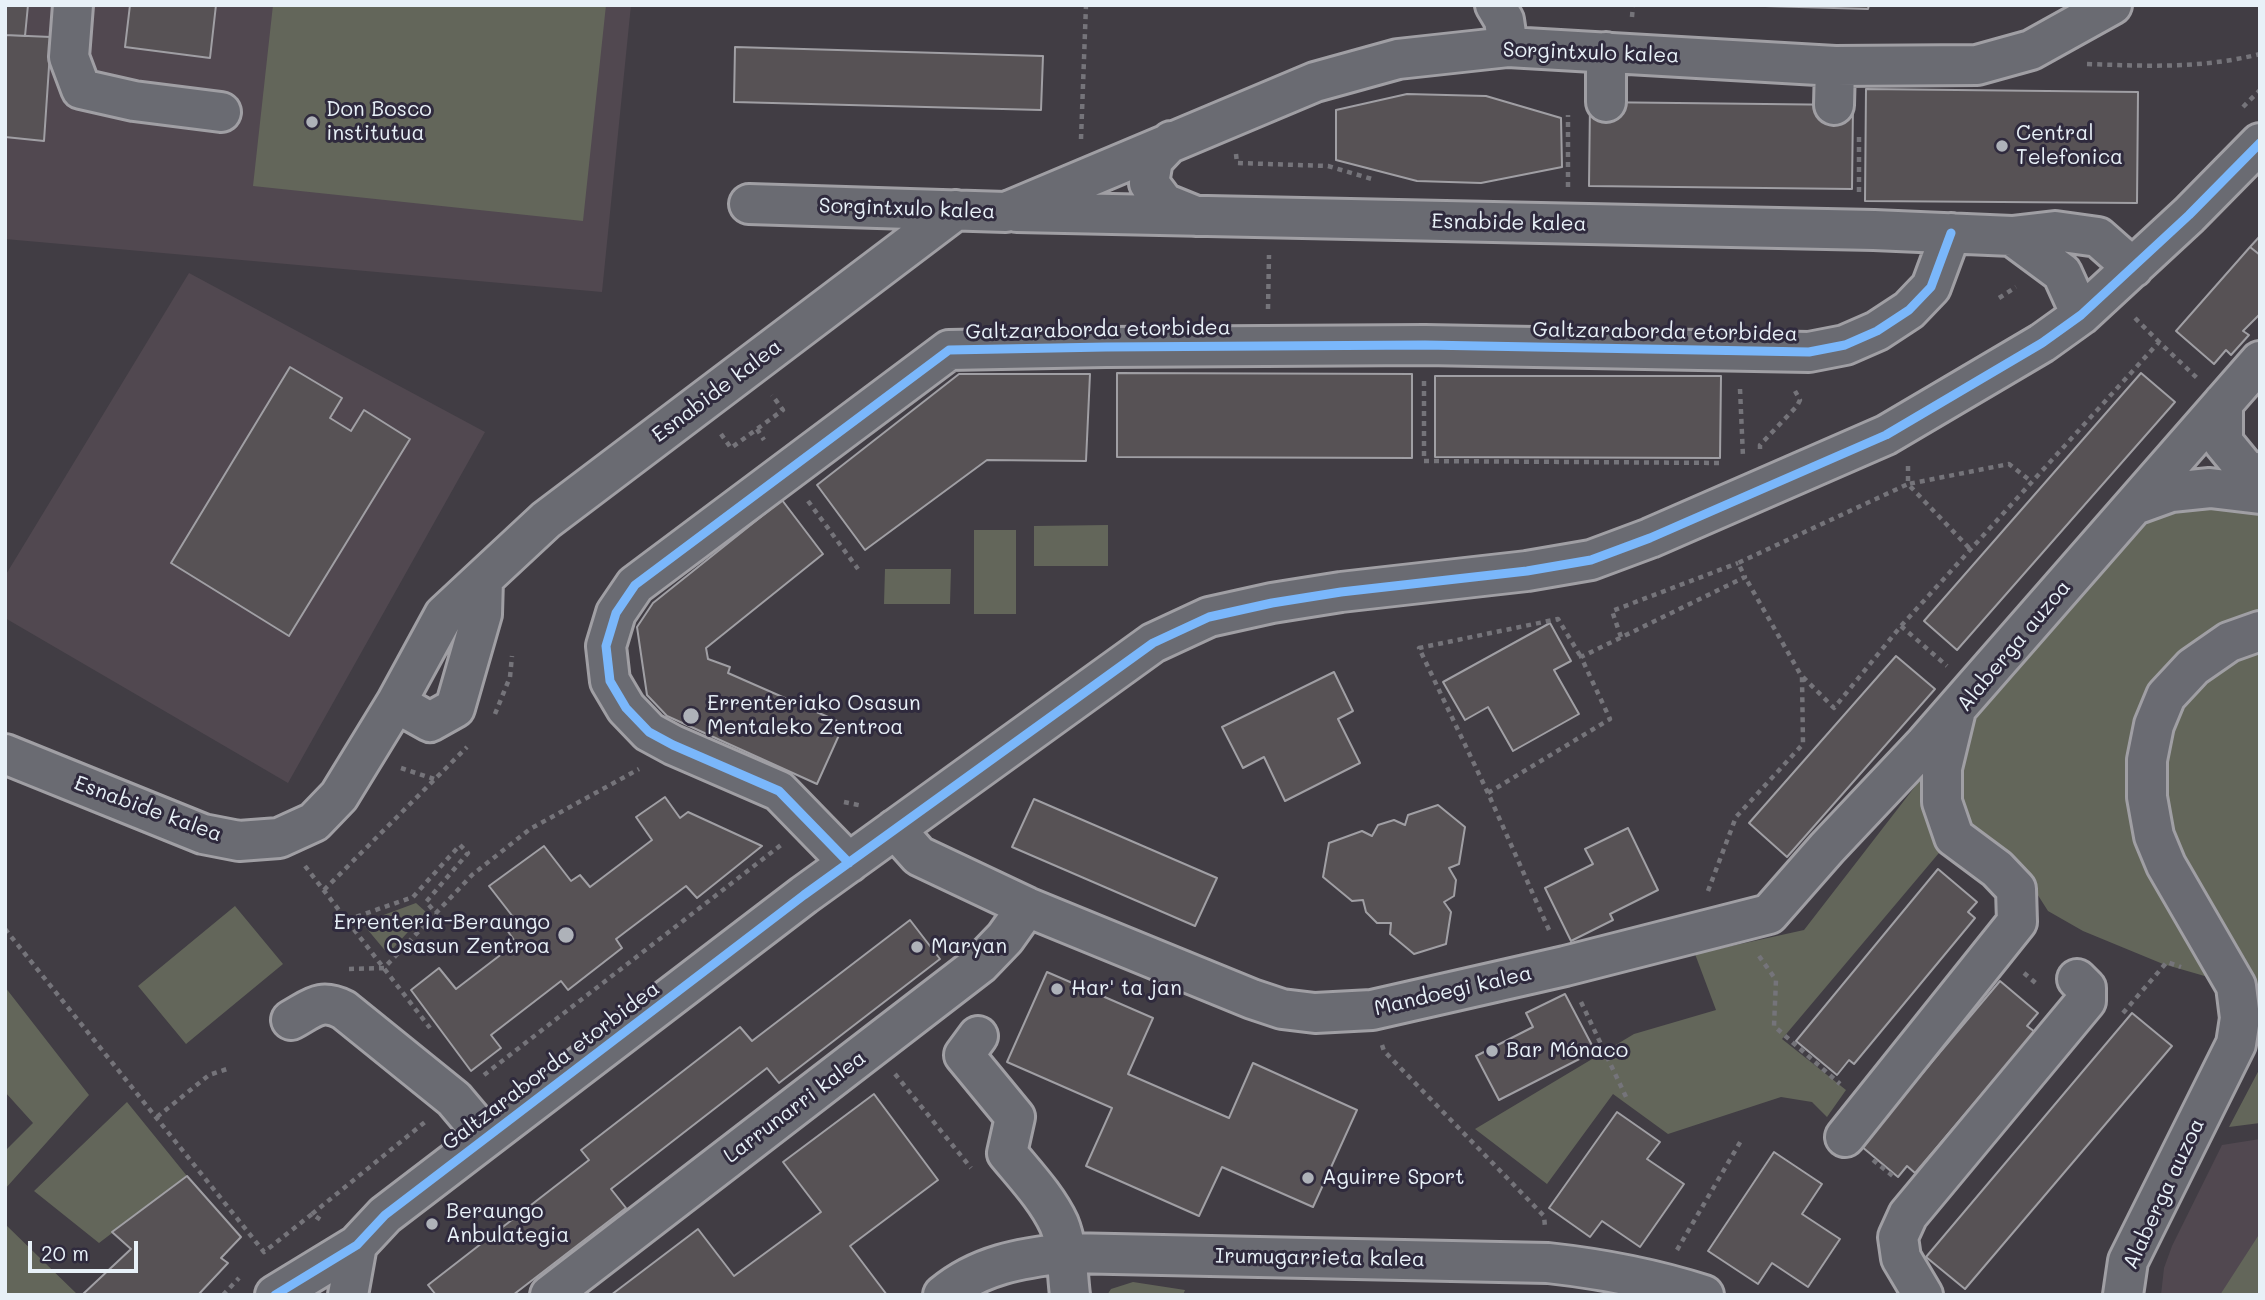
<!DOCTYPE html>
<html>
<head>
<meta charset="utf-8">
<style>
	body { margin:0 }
	#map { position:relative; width:2265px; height:1300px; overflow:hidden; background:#413d44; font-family:Mali,sans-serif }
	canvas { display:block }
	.frame { position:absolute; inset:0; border:7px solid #e8f1f8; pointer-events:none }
	.scale { position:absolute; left:28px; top:1241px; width:110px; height:32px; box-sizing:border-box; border:4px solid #e8f1f8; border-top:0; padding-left:9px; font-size:21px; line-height:24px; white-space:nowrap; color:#e8f1f8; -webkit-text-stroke:5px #2f2a3d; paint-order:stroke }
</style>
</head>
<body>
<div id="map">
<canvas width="2265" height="1300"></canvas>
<div class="frame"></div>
<div class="scale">20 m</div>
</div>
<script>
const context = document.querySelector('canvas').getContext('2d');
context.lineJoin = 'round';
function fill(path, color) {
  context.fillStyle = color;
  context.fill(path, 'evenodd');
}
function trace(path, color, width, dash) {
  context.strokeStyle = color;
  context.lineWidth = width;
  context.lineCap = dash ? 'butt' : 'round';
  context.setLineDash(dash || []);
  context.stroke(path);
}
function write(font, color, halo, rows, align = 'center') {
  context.font = font + ' Mali,sans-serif';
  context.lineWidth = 6;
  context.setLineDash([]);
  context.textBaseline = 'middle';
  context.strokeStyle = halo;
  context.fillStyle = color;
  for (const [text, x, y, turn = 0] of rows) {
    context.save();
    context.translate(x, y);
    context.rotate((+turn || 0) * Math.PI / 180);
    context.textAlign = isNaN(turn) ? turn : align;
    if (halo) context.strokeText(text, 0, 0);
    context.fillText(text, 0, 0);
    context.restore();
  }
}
fill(new Path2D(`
	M5,5H631L602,292L5,239Z
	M189,273L485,432L288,783L5,618V576Z
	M2260,1139V1295H2161L2164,1268L2172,1246L2222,1145Z`), '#514850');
fill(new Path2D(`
	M273,5H606L583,221L253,186Z
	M2177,503L2260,508V992L2163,964L2083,931L2048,911L2020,867L1967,822L1956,778L1964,733L2000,669L2146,509Z
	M1108,525V566H1034V526Z
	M974,530H1016V614H974Z
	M885,569H951L950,604H884Z
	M1927,771L1944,847L1782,1039L1846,1090L1827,1117L1812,1102L1781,1097L1668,1134L1613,1094L1547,1184L1475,1129L1634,1034L1716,1010L1695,954L1804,930Z
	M416,903L426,912L388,954L362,923Z
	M235,906L283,964L186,1044L138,986Z
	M5,987L89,1095L5,1189V1151L33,1123L5,1092Z
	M2260,1068V1123L2229,1127Z
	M127,1102L187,1176L99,1243L34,1191Z
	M5,1224L78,1295H5Z
	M2260,1233V1295H2220Z
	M1133,1282L1185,1290L1183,1295H1107L1111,1289Z`), '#63665a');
const building = new Path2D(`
	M5,5H28L25,36L5,35Z
	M130,5H216L210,58L125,47Z
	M1731,5H1869L1868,9Z
	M5,35L51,37L44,141L5,137Z
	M735,47L1043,56L1041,110L734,102Z
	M1866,89L2138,92L2137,203L1865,201Z
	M1407,94L1486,96L1561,118L1562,167L1481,183L1417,181L1336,160V110Z
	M1590,102L1853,105L1852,189L1589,186Z
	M2260,236V255L2250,247Z
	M2250,247L2260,255V314L2243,331L2249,335L2231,355L2226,350L2214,364L2176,331Z
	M290,367L342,398L330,418L351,431L364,410L410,439L289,636L171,563Z
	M1117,373L1412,374V458L1117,457Z
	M2141,373L2175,402L1957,650L1924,621Z
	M959,374H1090L1086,461L987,460L865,550L817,485Z
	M1435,376H1721L1720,458L1435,457Z
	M782,500L823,554L706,648L708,659L730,667L728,673L844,724L817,784L667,716L647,695L637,627L653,603Z
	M1550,623L1571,661L1554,670L1579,714L1513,751L1488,707L1465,720L1443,682Z
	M1896,656L1935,689L1787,857L1749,823Z
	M1334,672L1353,711L1338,719L1360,763L1285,801L1264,757L1243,768L1222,727Z
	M665,797L680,818L688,812L762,846L697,898L686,886L616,939L622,948L568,990L561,981L491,1035L501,1048L471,1071L411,990L439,968L456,989L516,943L507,930L517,922L489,886L544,846L571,881L580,875L590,887L652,840L636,817Z
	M1034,799L1217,878L1195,926L1012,847Z
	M1438,805L1465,827L1459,864L1449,868L1456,880L1454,896L1444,902L1451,912L1446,944L1414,954L1390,934L1391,923H1377L1366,912L1363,900L1352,901L1323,877L1329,843L1362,831L1372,836L1378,825L1394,820L1405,825L1408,815Z
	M1628,828L1658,890L1610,914L1613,920L1571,941L1545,888L1593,864L1585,849Z
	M1938,869L1977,902L1968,912L1975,918L1854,1064L1849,1060L1837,1075L1796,1041Z
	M910,920L940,959L779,1083L767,1068L611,1189L626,1208L513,1295H436L428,1285L589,1160L581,1150L740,1027L752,1041Z
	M1047,972L1153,1018L1128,1074L1229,1118L1253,1063L1357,1110L1313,1207L1222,1167L1199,1216L1086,1166L1112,1108L1007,1062Z
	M2000,981L2038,1013L2027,1026L2035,1032L1915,1173L1907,1166L1898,1177L1861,1146Z
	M1565,994L1595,1051L1499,1100L1476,1056L1533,1027L1526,1013Z
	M2132,1013L2172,1046L1965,1289L1926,1257Z
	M874,1094L938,1180L850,1246L887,1295H611L698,1229L734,1276L821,1212L783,1162Z
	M1617,1112L1660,1142L1647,1159L1684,1184L1640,1247L1602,1221L1590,1237L1549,1208Z
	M1774,1152L1822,1184L1802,1214L1840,1239L1808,1287L1772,1263L1758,1284L1708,1251Z
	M187,1176L241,1237L221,1258L228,1263L198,1295H82L131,1249L112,1232Z`);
fill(building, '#575255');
trace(building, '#a09fa4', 2);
const minor = new Path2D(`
	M73,5L69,57L81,89L134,101L221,112
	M1495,5L1504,20L1508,47
	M1606,52V102
	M1834,105L1835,66
	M1171,141L1153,160L1149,183L1164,203L1196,216
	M749,204L1006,212L1315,82L1398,59L1508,47L1835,66L1977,65L2031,50L2112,5
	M1017,212L1874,230L2012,236L2055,231L2098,237L2133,268
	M2012,236L2062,273L2081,315
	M2223,403V442L2246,470L2260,473
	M2135,505L2171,492L2210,488L2260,494
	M483,579L482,614L455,708L430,722L396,703L444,615L546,520L956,210
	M5,754L203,834L239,841L279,838L314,822L339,796L396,703
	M895,829L919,856L1027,907L1252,999L1282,1009L1315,1013L1372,1010L1565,966L1769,914L1827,848L1925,744L2260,361
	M849,863L779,791L673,745L649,732L626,708L610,681L606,646L616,613L635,585L949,350L1106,347L1425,345L1809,352L1845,345L1877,331L1909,310L1931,287L1951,233
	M291,1020C313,1008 320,998 344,1010L454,1099L486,1137
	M978,1036L964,1055L1015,1117L1007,1153C1025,1175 1047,1198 1059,1224C1068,1246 1067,1272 1070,1295
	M1845,1137L2017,922L2016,889L1997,869L1954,837L1942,802V768L1955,714
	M275,1295L357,1245L385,1215L804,895L1153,643L1209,617L1272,603L1341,592L1527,571L1591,560L1650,538L1886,435L2042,343L2081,315L2189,215L2260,143
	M348,1295L357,1245
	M550,1295L980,964L1005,938L1027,907
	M943,1295C979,1265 1021,1258 1066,1253L1548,1263C1603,1269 1651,1278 1704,1295
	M1923,1295L1901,1258L1898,1237L1908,1215L2086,1001V988L2077,979
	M2123,1295L2128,1261L2236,1044L2240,1018L2236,986L2166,865L2154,836L2147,797V760L2154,725L2166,696L2193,667L2229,642L2260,631`);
trace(minor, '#a09fa4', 44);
trace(new Path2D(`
	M1632,17L1633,5
	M2087,64C2147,66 2200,69 2260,54
	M2243,107L2260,90
	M1081,139L1086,5
	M1236,154L1237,163L1328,166L1372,179
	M1568,187V115
	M1859,192V134
	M1999,298L2016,287
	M1268,309L1269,255
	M2135,318L2159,342
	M1424,381V461L1723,463
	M1740,389L1743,457
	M757,429L764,440
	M721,434L731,448L783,410L772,395
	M1760,449V445L1797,406L1800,400L1795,391
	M1908,466V484L2009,464L2032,482
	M808,501L858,569
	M1901,626L1947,666
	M1621,637L1612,611L1738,563
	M1803,677L1834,708L1901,626L2159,342L2197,378
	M495,714L510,677L512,656
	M401,768L434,779
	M1488,793L1610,719L1581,657L1745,577L1738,563L1908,484L1971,550
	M844,802L863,806
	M305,866L430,1028
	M324,890L467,747
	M1708,891L1736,817L1803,744L1802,677L1745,577
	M347,920L413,897L460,845L468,853L426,902L436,913
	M5,929L264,1252L312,1214L324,1222
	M1549,930L1488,793L1419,648L1558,619L1581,657
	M1759,956L1776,980L1774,1026L1840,1084
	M349,969L384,968L472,875L530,829L639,769
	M2024,973L2039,986
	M1581,1002L1627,1099
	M2123,1013L2167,962L2181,967
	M1382,1045L1384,1051L1544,1216L1545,1227
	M895,1074L971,1168
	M484,1075L781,845
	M157,1117L209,1075L230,1068
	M1873,1160L1894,1177
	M312,1214L425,1122
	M1677,1250L1742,1139
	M223,1295L239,1278`), '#75747a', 4.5, [5, 5]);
trace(minor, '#6a6b72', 38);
trace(new Path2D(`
	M849,863L779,791L673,745L649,732L626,708L610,681L606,646L616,613L635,585L949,350L1106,347L1425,345L1809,352L1845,345L1877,331L1909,310L1931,287L1951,233
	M275,1295L357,1245L385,1215L804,895L1153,643L1209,617L1272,603L1341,592L1527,571L1591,560L1650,538L1886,435L2042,343L2081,315L2189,215L2260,143`), '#7ab7fb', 9);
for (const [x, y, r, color] of [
	[312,122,7,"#aeb2b9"],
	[2002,146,7,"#aeb2b9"],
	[691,716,9,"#aeb2b9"],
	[566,935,9,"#aeb2b9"],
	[917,947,7,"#aeb2b9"],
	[1057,989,7,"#aeb2b9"],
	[1492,1051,7,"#aeb2b9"],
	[1308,1178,7,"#aeb2b9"],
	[432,1224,7,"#aeb2b9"]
]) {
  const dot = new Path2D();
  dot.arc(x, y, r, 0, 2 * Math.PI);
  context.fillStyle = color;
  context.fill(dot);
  trace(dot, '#2f2a3d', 2.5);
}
write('21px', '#e8f1f8', '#2f2a3d', [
	["Sorgintxulo kalea",1591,53,2],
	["Sorgintxulo kalea",907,209,2],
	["Esnabide kalea",1509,223,1],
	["Galtzaraborda etorbidea",1098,330,-1],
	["Galtzaraborda etorbidea",1665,332,1],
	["Esnabide kalea",717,391,-37],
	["Alaberga auzoa",2014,646,-50],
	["Esnabide kalea",148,809,20],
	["Mandoegi kalea",1453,991,-13],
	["Galtzaraborda etorbidea",551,1066,-37],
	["Larrunarri kalea",795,1107,-37],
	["Alaberga auzoa",2164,1194,-65],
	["Irumugarrieta kalea",1320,1258,1]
]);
write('21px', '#e8f1f8', '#2f2a3d', [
	["Don Bosco",326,110],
	["institutua",326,134],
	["Central",2016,134],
	["Telefonica",2016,158],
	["Errenteriako Osasun",707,704],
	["Mentaleko Zentroa",707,728],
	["Errenteria-Beraungo",550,923,"right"],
	["Osasun Zentroa",550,947,"right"],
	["Maryan",931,947],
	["Har' ta jan",1071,989],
	["Bar Mónaco",1506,1051],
	["Aguirre Sport",1322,1178],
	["Beraungo",446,1212],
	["Anbulategia",446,1236]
], 'left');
</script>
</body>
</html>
